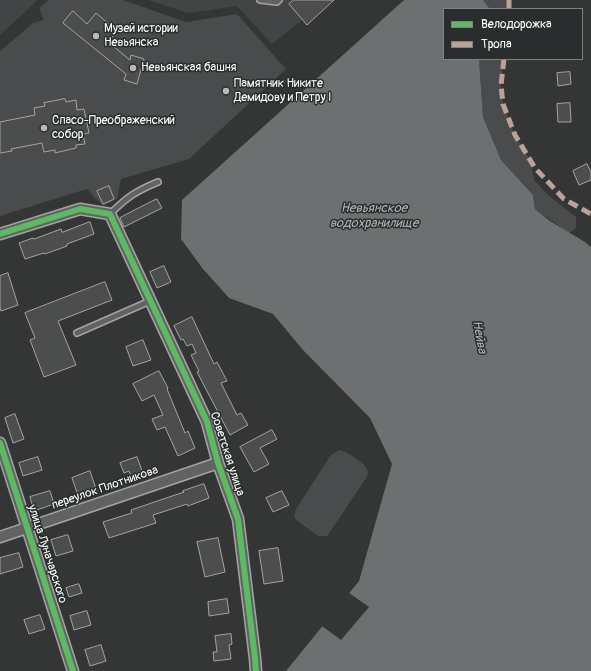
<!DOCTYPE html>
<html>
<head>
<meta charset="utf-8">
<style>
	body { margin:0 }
	#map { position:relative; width:591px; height:671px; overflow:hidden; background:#343535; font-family:Pangolin,sans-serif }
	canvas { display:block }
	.legend { position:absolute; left:443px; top:8px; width:140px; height:52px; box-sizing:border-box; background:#2a2d2e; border:1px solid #7f8182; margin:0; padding:5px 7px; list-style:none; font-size:12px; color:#fff }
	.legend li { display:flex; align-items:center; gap:8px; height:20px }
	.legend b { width:20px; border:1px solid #7f8182 }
</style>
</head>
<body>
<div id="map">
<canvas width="591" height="671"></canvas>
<ul class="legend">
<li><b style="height:5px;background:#5cba63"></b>Велодорожка</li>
<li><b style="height:5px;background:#bda197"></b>Тропа</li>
</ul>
</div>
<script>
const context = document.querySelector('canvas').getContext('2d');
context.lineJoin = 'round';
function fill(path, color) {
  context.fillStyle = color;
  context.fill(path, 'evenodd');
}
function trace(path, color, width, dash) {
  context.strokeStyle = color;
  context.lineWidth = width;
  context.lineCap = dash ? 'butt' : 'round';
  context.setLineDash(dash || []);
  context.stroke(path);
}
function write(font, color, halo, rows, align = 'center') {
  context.font = font + ' Pangolin,sans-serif';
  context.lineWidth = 3;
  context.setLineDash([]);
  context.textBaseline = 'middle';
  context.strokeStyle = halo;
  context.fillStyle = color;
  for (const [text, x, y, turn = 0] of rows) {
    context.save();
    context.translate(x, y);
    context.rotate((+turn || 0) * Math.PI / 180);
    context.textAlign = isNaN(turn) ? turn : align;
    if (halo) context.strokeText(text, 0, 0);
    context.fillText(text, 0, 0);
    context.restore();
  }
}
fill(new Path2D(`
	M0,0H38L0,35Z
	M148,0H327L272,44L237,6L188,13Z`), '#424445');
fill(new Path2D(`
	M49,0H123L186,22L237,14L286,69L189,159L121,179L117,199L103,206L87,189L0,216V51L33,23L44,20L39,8Z
	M483,0H509V9H490Z
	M479,59H504L501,85L503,104L515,135L530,160L534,180L548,195L576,217V228L569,233L535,209L533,195L501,160L483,117Z
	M340,450C347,452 367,463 368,472C368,472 367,478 366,478L330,532L327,536H318L296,520L294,516L296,509L330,456L334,453Z`), '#494b4c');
fill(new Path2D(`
	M404,0H483L490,9H444V59H479L483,117L501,160L533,195L535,209L550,221L585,242L591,247V671H286L359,581L392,464L370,418L303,350L273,314L229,298L203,269L181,239L182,200Z`), '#6d6f70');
fill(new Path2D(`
	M349,593L369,607L341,640L322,626Z`), '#343535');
const building = new Path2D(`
	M294,0H334L307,25L289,4Z
	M73,11L87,24L96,13L117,31L108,42L130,60L131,55L144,59L137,84L124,80L126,74L63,23Z
	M570,72L571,84L558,86L557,73Z
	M65,99L66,102L76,100L77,110L84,109L89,133L83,134L85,144L76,145V148L55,153V150L44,152L42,143L11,149L12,151L0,153V122L35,115L34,108L45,106L44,103Z
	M570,103L571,122H558L557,104Z
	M587,164L591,172V180L579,185L573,171Z
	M109,186L114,199L103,204L97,191Z
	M157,199L162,208L124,227L120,218Z
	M90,222L94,234L67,244V246L45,254L44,253L25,259L19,243L33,238L34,239L61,229L62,232Z
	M164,266L171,282L157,288L150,272Z
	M8,273L18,305L1,311L0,307V276Z
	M105,282L112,300L58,321L76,365L44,377L30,340L35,338L25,313Z
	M192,317L214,364L217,362L227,381L221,383L237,415L241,413L248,425L230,435L197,372L199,371L191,355L196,353L192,344L187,346L183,339L181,340L174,326Z
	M143,340L151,360L133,366L126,347Z
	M159,371L168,388L167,389L185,433L188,431L195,448L178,456L165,427L157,430L152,419L163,415L154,395L142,401L133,384Z
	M15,414L24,439L13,443L5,418Z
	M272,430L277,439L260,448L269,464L254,472L240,447Z
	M38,457L42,470L23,476L19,463Z
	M137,457L144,476L133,481L129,471L124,473L120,463Z
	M90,471L97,492L79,498L72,478Z
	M204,484L209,498L188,506L187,504L153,515L156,523L109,538L103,522L132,513L131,510L184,492L183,491Z
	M50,491L54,504L34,511L30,497Z
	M282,491L289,505L273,512L266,498Z
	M68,535L73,551L56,556L51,540Z
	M218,538L225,572L205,577L197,542Z
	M278,548L283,581L264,584L259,551Z
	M19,553L23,567L0,574V558Z
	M79,584L82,593L69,597L66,588Z
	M227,599L229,613L209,616L208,602Z
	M87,611L91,625L74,630L70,616Z
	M40,615L45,629L29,634L24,620Z
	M231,634L232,644L229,645L231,659L214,661L213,652H217L215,636Z
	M101,645L106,661L90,666L85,650Z`);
fill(building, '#4c4d4d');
trace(building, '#a4a4a4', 1);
const lane = new Path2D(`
	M260,0L277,2L279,0
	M110,214C127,197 136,191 158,182
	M77,333L150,301`);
const street = new Path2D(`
	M0,234L80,209L110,214L207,422L218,463L238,519L255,658L256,671
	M0,443L73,671
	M0,537L218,463`);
trace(lane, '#a4a4a4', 8);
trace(street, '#a4a4a4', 13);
trace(lane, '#616262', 5);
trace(street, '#616262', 10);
trace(new Path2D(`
	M509,9V0
	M504,59L501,85L503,104L515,135L535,168L564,199L591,214`), '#bda197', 5, [10, 5]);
trace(new Path2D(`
	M0,234L80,209L110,214L207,422L218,463L238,519L255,658L256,671
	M0,443L73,671`), '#5cba63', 6);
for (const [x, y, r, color] of [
	[96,36,4,"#b8b8b8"],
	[133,68,4,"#b8b8b8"],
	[226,91,4,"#b8b8b8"],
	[44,128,4,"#b8b8b8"]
]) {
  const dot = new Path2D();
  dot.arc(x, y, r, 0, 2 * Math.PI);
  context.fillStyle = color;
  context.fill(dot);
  trace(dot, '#2a2d2e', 1.5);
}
write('12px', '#fff', '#2a2d2e', [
	["Музей истории",104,29],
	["Невьянска",104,43],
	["Невьянская башня",141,68],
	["Памятник Никите",234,84],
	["Демидову и Петру I",234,98],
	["Спасо-Преображенский",52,121],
	["собор",52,135]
], 'left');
write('12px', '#fff', '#2a2d2e', [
	["Советская улица",227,454,72],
	["переулок Плотникова",105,488,-19],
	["улица Луначарского",47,554,72]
]);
write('italic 13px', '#b2b3b4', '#2a2d2e', [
	["Невьянское",374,209],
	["водохранилище",374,224],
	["Нейва",479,337,79]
]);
</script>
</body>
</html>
